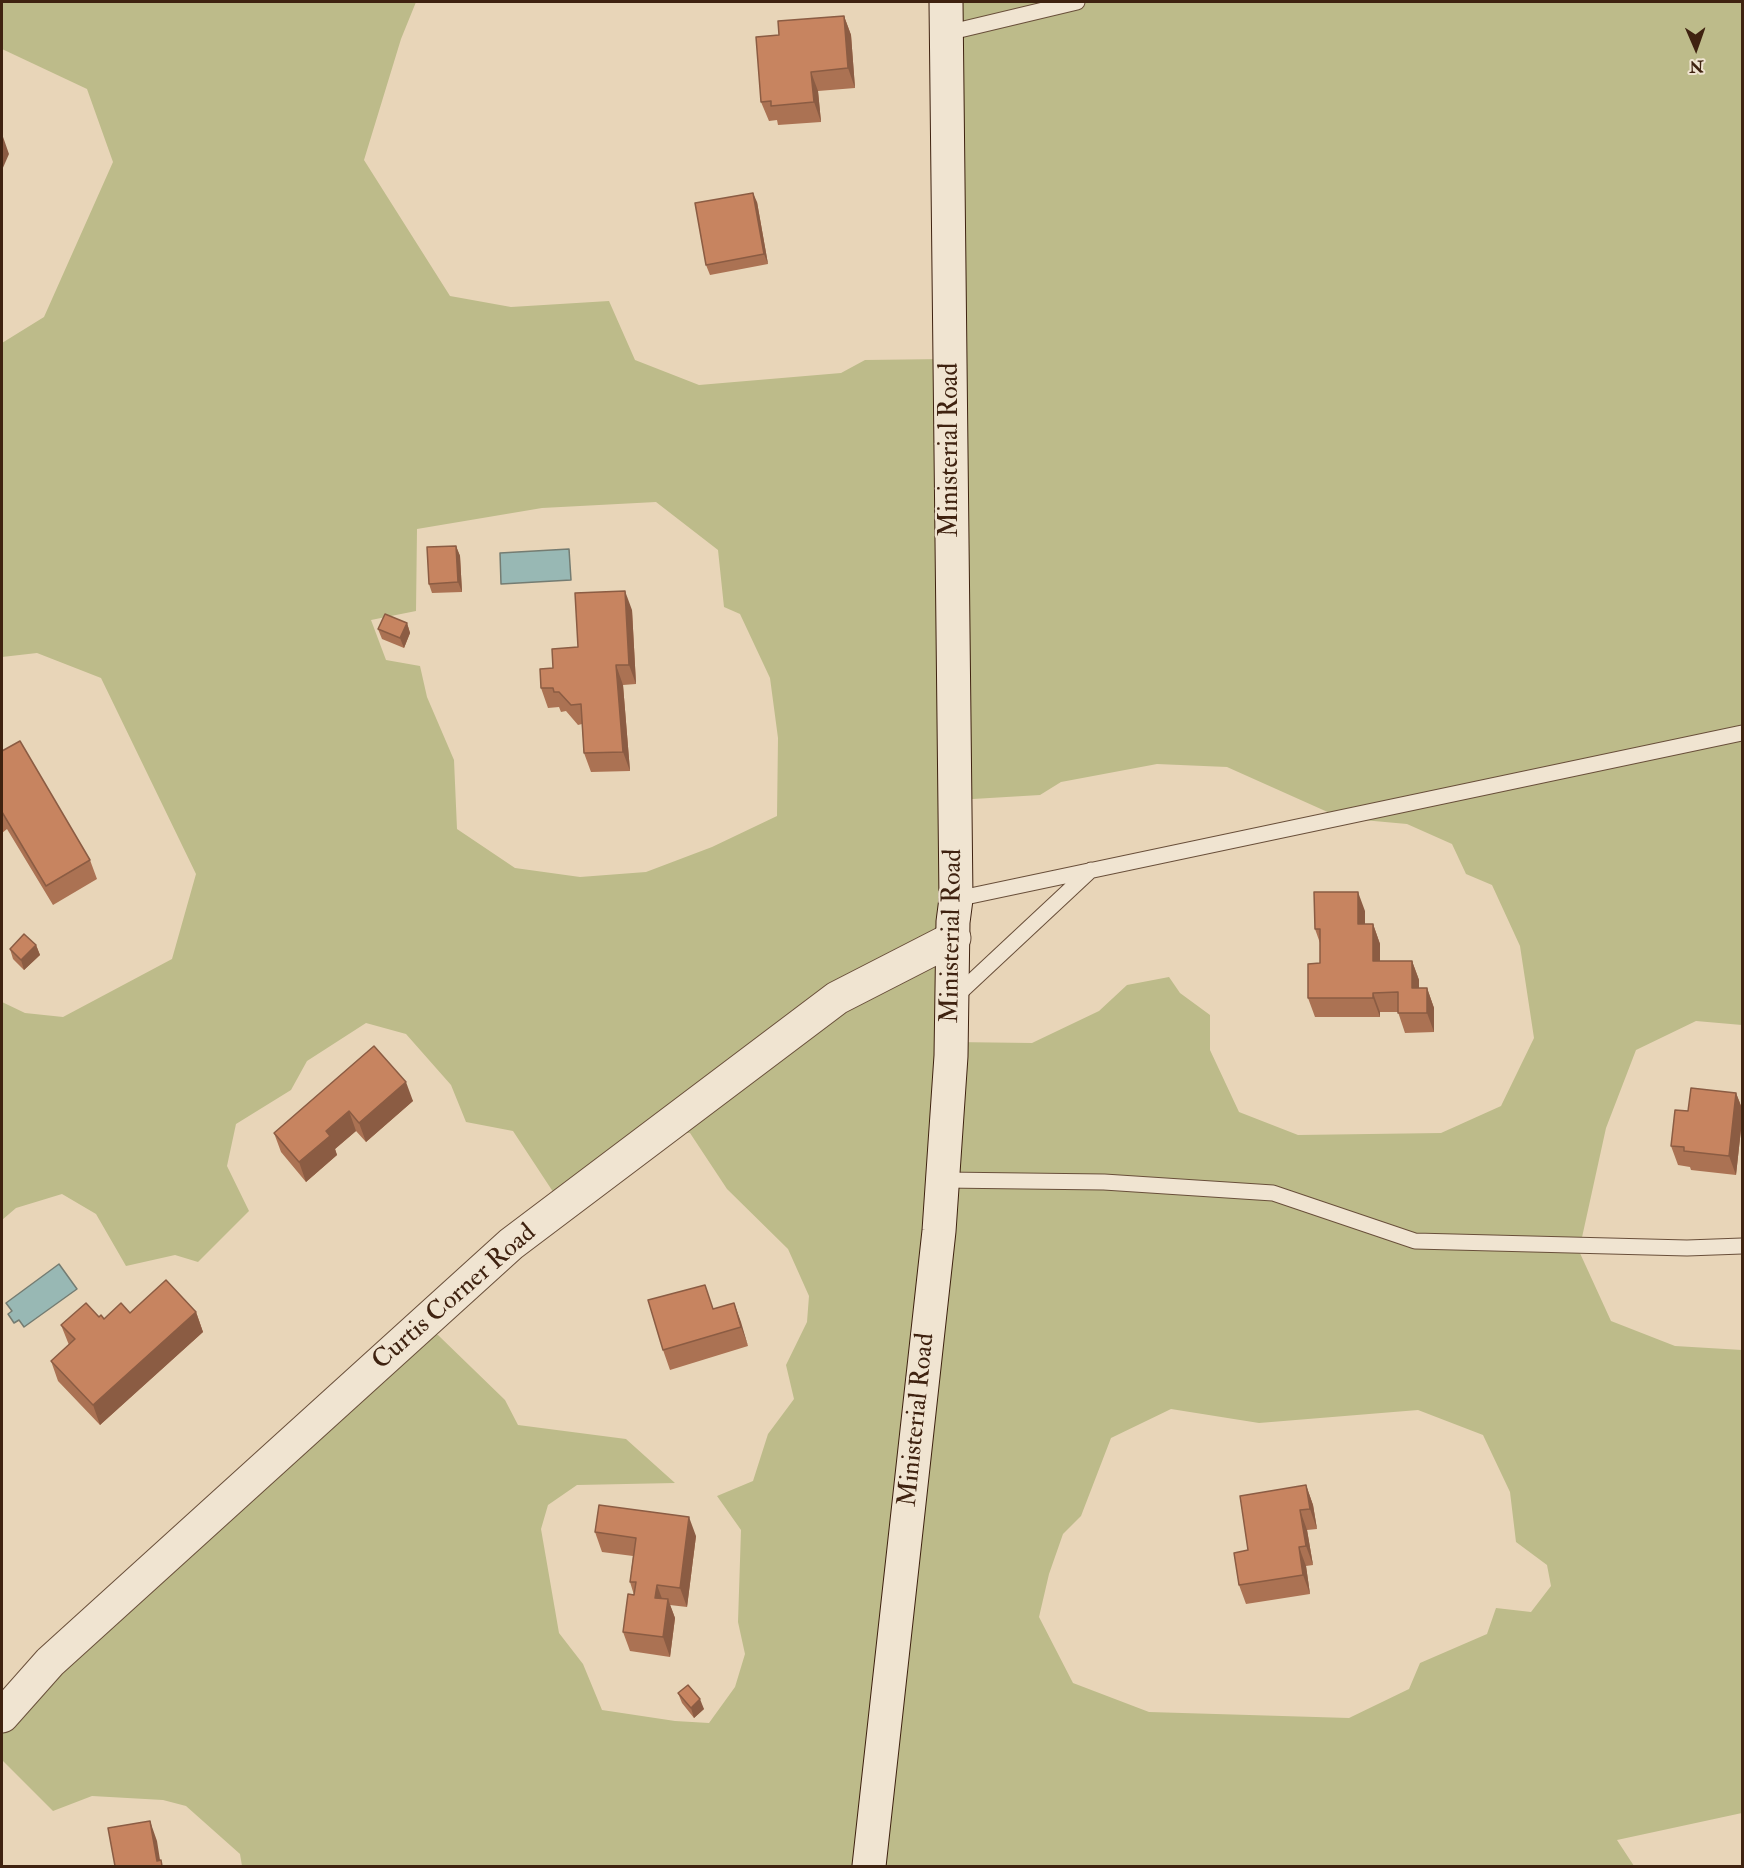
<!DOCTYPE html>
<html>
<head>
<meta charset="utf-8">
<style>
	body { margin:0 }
	#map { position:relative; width:1744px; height:1868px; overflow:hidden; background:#e8d5b8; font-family:"IM FELL Double Pica",serif }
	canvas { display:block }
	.frame { position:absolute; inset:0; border:3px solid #3f2210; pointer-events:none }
	.north { position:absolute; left:1666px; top:18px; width:60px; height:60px; -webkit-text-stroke:4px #f0e4d1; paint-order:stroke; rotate:178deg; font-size:16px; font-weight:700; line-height:24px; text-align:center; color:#3f2210 }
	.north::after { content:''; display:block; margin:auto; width:21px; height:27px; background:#3f2210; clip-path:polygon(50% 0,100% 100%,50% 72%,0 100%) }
</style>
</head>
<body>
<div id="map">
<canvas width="1744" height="1868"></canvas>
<div class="frame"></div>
<div class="north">N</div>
</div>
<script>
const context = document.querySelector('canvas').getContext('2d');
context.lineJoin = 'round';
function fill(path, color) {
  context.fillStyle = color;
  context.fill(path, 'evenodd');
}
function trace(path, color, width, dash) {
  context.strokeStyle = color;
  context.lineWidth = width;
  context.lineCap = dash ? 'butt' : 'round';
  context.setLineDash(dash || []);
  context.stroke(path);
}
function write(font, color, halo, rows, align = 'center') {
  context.font = font + ' "IM FELL Double Pica",serif';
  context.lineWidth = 4.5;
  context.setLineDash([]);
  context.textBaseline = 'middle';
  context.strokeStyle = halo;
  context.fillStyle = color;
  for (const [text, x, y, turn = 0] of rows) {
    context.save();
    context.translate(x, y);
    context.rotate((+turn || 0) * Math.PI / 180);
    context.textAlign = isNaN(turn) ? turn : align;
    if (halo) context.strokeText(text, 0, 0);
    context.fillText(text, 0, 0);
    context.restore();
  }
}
fill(new Path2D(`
	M2,2H416L401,39L364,160L450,296L511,307L609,301L635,360L699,385L841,373L865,360L944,359L946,2H1742V1025L1696,1021L1636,1050L1606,1128L1579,1251L1611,1321L1675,1346L1742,1350V1813L1617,1840L1634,1866H242L240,1854L186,1806L163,1800L92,1796L53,1811L2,1760V1720L424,1329L438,1335L505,1400L518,1425L626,1439L675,1483L577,1485L548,1505L541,1529L559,1633L583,1664L602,1710L675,1721L709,1723L735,1687L745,1654L738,1622L741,1530L717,1496L753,1481L768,1434L794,1399L786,1365L807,1322L809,1296L788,1249L727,1189L690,1133H682L565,1210L513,1131L466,1122L451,1085L406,1034L366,1023L307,1061L291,1090L236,1124L227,1166L249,1211L198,1262L175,1255L126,1266L96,1214L62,1194L16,1208L2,1220V1002L25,1013L63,1017L172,959L196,874L101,678L37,653L2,657V343L44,317L113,162L87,89L2,49ZM656,502L718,550L724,607L740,614L770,678L778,738L777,816L712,847L646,872L580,877L515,868L457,829L454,760L427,697L420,666L386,660L371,620L416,611L417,529L542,508ZM1157,764L1227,767L1341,818L1407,824L1452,844L1466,874L1492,885L1520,946L1534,1038L1501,1106L1441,1133L1298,1135L1239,1112L1210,1050V1015L1180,993L1169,977L1127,985L1099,1011L1032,1043L953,1042L956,800L1040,795L1061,782ZM1171,1409L1259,1423L1418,1410L1483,1435L1510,1492L1516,1542L1547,1565L1551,1586L1531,1612L1496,1608L1487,1634L1420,1663L1409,1689L1349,1718L1149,1712L1073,1683L1039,1617L1049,1574L1063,1534L1081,1516L1111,1438Z`), '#bdbb8a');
const water = new Path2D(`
	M569,549L571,580L501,584L500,553Z
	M59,1264L77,1289L24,1327L19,1320L14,1323L8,1314L12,1311L6,1303Z`);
fill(water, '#98b8b4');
trace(water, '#747c72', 1.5);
const service = new Path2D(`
	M947,33L1077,2
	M956,899L1742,733
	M955,997L1091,870
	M944,1180L1104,1182L1273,1193L1415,1241L1687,1248L1742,1246`);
const tertiary = new Path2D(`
	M2,1716L50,1662L511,1244L837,998L954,938`);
const secondary = new Path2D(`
	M869,1866L939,1231L951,1056L953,922L956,899L946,2`);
trace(service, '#694f3a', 17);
trace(tertiary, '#694f3a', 35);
trace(secondary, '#3f2210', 35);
trace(service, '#f0e4d1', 15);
trace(tertiary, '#f0e4d1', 33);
trace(secondary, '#f0e4d1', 33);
fill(new Path2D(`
	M844,16L851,35L855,88L818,91L821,122L778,125L777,120L769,121L761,102L779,35Z
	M757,202L768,264L710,275L706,265Z
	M456,546L460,556L462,592L432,593L429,584Z
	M632,610L636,684L623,685L630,771L591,772L584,753L582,724L578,725L566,711L561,712L559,707L548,708L541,688L553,668L578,647Z
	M407,623L410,633L404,648L382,639L378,629Z
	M2,751L90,860L97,879L53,905L7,829L2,833Z
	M1365,911V924H1373L1380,944V961H1412L1419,980V988H1427L1434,1008V1032L1405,1033L1398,1012H1380V1017H1315L1308,998L1320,963V943L1315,929Z
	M36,945L40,955L24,970L13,959L10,949Z
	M374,1046L413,1101L366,1142L356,1131L335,1149L337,1155L306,1182L281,1152L274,1133Z
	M1736,1093L1743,1111L1736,1175L1691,1170L1690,1167L1678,1165L1671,1146L1688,1111Z
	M734,1303L748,1346L670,1370L663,1350L714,1309Z
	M196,1312L203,1332L100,1425L58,1381L51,1361L69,1345L61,1325L99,1317L104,1319L130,1313Z
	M1306,1485L1313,1505L1317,1529L1307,1530L1313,1565L1306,1566L1310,1594L1246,1604L1239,1585L1248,1550Z
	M595,1532L696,1536L687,1607L670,1605L675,1618L670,1657L630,1651L623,1632L634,1595L630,1582L633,1556L602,1552Z
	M678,1693L704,1709L694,1718L682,1703Z`), '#ab7253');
fill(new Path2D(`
	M844,16L851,35L855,88L848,68Z
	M811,72L818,91L821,122L814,102Z
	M2,134L9,154L2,170Z
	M753,193L757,202L768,264L764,254Z
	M456,546L460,556L462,592L458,582Z
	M625,591L632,610L636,684L629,665Z
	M407,623L410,633L404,648L400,638Z
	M616,665L623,685L630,771L623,752Z
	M1358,892L1365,911V944L1358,924Z
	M1373,924L1380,944V981L1373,961Z
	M36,945L40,955L24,970L21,960Z
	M1412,961L1419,980V1008L1412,988Z
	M1427,988L1434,1008V1032L1427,1013Z
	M1373,993L1380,1012V1017L1373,998Z
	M406,1082L413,1101L366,1142L359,1123Z
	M1736,1093L1743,1111L1736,1175L1729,1156Z
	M349,1111L356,1131L335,1149L337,1155L306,1182L299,1162L326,1131Z
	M734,1303L741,1322L748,1346L741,1327Z
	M196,1312L203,1332L100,1425L93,1405Z
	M1306,1485L1313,1505L1317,1529L1310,1509Z
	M1300,1510L1307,1530L1313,1565L1306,1546Z
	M689,1517L696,1536L687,1607L680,1588Z
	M1299,1547L1306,1566L1310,1594L1303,1575Z
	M657,1585L664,1604L655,1598Z
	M668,1599L675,1618L670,1657L663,1637Z
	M700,1699L704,1709L694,1718L691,1708Z
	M150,1821L157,1841L161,1866L157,1861Z`), '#8b5c43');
const building = new Path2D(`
	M844,16L848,68L811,72L814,102L771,106V101L761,102L756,37L779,35L778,21Z
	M753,193L764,254L706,265L695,203Z
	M456,546L458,582L429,584L427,547Z
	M625,591L629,665H616L623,752L584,753L581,704L571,705L559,692H554L553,688H541L540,669L553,668L552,649L578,647L575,593Z
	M385,614L407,623L400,638L378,629Z
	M20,741L90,860L46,886L2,812V751Z
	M1314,892H1358V924H1373V961H1412V988H1427V1013H1398V992L1373,993V998H1308V964L1320,963V929H1315Z
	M24,934L36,945L21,960L10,949Z
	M374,1046L406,1082L359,1123L349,1111L326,1131L330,1136L299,1162L274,1133Z
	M1691,1088L1736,1093L1729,1156L1684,1151V1147L1671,1146L1675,1110L1688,1111Z
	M166,1280L196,1312L93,1405L51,1361L75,1339L61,1325L86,1303L99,1317L101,1315L104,1319L121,1303L130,1313Z
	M705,1285L713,1309L734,1303L741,1327L663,1350L648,1300Z
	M1306,1485L1310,1509L1300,1510L1306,1546L1299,1547L1303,1575L1239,1585L1234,1553L1248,1550L1240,1496Z
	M599,1505L689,1517L680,1588L657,1585L655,1598L668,1599L663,1637L623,1632L628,1594L634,1595L636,1582H630L636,1538L595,1532Z
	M688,1685L700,1699L691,1708L678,1693Z
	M150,1821L157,1861L161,1860L162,1866H115L108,1828Z`);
fill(building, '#c78460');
trace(building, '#8b5c43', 1.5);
write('26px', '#3f2210', '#f0e4d1', [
	["Ministerial Road",951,450,-90],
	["Ministerial Road",953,936,-89],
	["Curtis Corner Road",455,1298,-41],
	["Ministerial Road",918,1420,-84]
]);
</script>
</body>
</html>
